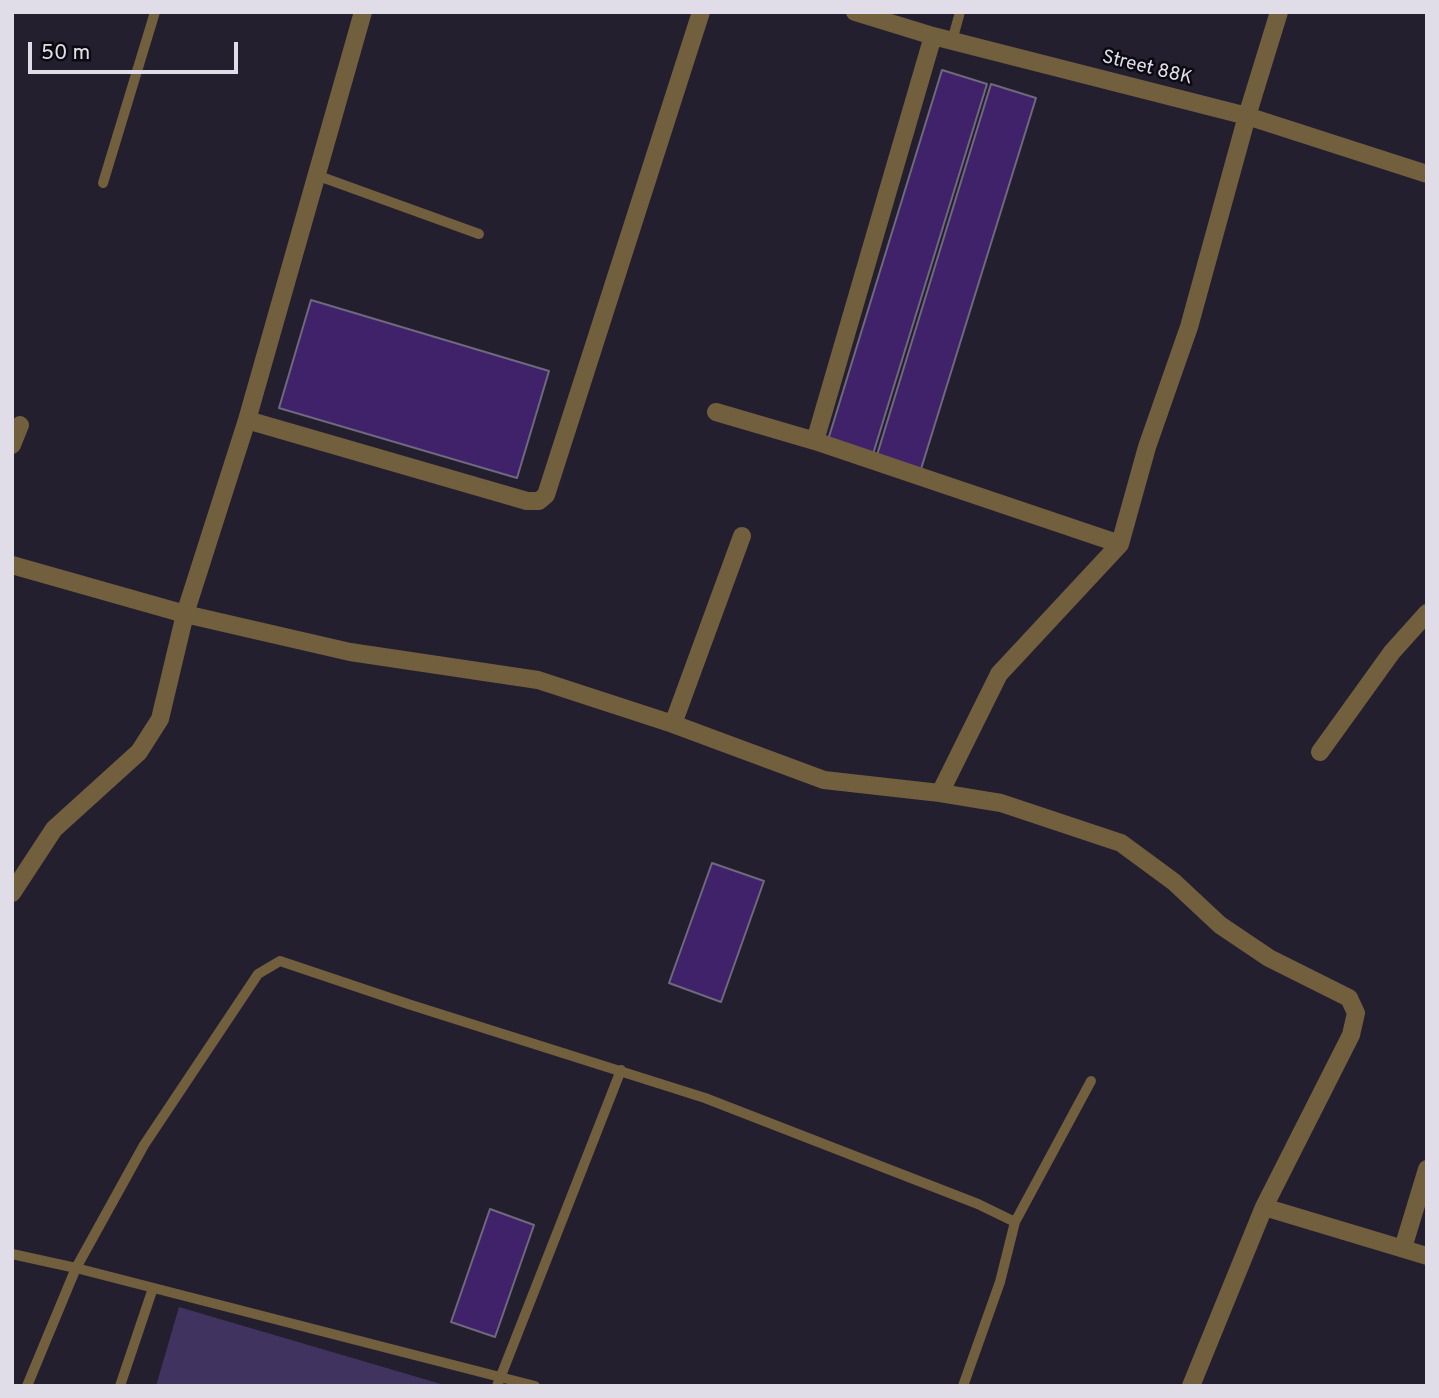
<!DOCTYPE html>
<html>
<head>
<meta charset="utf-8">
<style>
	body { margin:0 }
	#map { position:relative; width:1439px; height:1398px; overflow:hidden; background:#241f2f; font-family:Overpass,sans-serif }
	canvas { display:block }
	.frame { position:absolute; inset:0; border:14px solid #e0dde8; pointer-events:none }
	.scale { position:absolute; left:28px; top:42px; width:210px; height:32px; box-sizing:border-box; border:4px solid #e0dde8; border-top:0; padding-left:9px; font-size:21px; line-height:24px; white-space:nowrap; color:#e0dde8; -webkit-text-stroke:5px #0c0a11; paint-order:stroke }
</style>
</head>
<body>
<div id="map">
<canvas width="1439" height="1398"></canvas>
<div class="frame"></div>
<div class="scale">50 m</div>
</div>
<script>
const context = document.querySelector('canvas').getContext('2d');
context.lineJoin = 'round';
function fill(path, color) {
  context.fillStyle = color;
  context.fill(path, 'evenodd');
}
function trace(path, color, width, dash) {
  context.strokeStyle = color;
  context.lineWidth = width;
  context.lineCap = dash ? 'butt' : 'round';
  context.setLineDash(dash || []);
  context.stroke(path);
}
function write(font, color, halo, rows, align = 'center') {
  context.font = font + ' Overpass,sans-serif';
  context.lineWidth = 5;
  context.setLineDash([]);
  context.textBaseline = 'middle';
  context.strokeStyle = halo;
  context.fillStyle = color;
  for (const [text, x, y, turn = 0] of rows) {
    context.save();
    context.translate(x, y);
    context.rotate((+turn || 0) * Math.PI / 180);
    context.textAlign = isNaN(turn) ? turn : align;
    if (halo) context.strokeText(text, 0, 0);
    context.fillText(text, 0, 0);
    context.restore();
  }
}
fill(new Path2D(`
	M179,1307L441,1384L440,1386H156Z`), '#41335f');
const building = new Path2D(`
	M942,70L987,84L873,454L828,440Z
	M991,84L1036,98L921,469L877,455Z
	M311,300L549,371L517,478L279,408Z
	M712,863L764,881L721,1002L669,983Z
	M490,1209L534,1225L495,1337L451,1322Z`);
fill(building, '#3f226a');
trace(building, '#6e697c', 2);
trace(new Path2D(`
	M952,41L960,12
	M316,175L479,234
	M103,183L155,12
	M1015,1222L1091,1081
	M12,1254L76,1268L535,1386
	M27,1386L76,1268L144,1145L258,974L280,961L408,1004L705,1098L978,1204L1015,1222L1000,1282L963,1386
	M120,1386L153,1288
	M497,1386L621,1070`), '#725f3e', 10);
trace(new Path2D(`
	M855,12L933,36L1247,116L1427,174
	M716,412L815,441L1120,544
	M247,420L527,501H539L546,495L701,12
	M815,441L933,36
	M12,445L20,425
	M12,565L185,614L350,652L538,680L673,724L824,780L940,793L1001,803L1121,843L1174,882L1220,925L1269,958L1349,998L1356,1013L1351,1035L1264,1207L1191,1386
	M673,724L742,536
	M1320,752L1392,652L1427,613
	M940,793L999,674L1120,544L1147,447L1189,327L1247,116L1279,12
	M12,893L54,829L139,752L160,719L185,614L247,420L363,12
	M1264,1207L1427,1256
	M1403,1248L1427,1169`), '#725f3e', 18);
write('19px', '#e0dde8', '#0c0a11', [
	["Street 88K",1147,69,14]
]);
</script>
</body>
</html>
